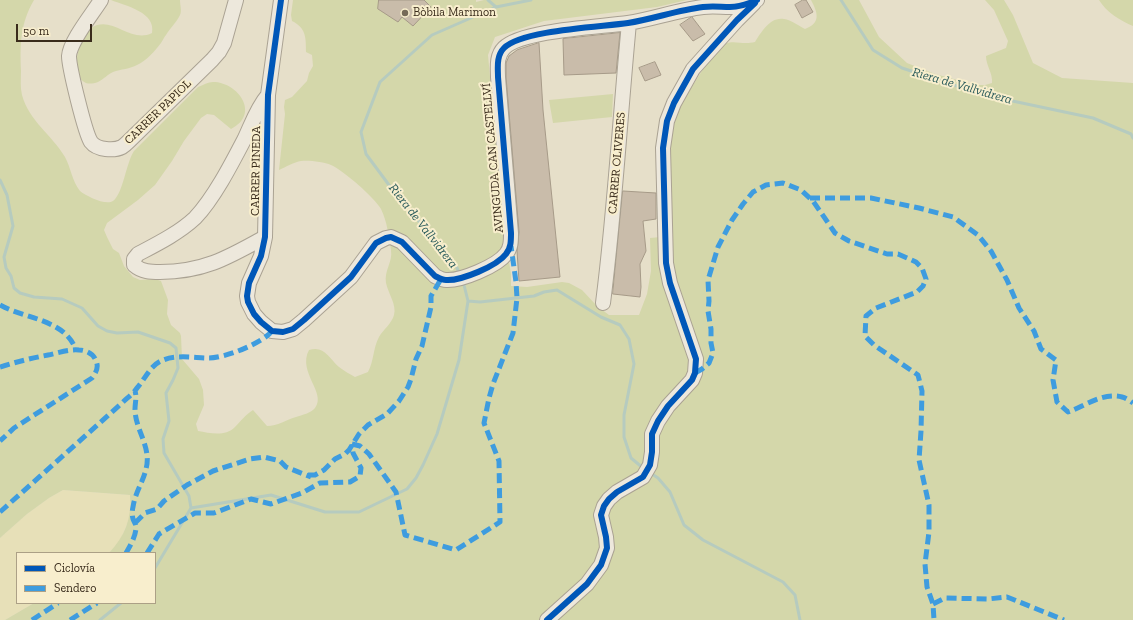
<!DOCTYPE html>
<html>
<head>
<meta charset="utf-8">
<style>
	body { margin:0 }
	#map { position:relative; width:1133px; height:620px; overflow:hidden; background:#e6dfc9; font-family:"Zilla Slab",serif }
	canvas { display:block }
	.legend { position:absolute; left:16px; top:552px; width:140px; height:52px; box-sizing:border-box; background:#f8eecd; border:1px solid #aca086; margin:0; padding:5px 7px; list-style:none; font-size:12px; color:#392b1b }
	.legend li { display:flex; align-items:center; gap:8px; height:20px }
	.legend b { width:20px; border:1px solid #aca086 }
	.scale { position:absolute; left:16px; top:24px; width:76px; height:18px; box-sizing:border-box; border:2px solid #392b1b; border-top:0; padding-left:5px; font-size:12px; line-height:14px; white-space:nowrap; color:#392b1b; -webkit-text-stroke:3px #f8eecd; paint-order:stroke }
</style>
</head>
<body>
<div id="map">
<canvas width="1133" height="620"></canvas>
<ul class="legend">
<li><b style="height:5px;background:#0057b8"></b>Ciclovía</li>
<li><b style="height:5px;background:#3e9cdf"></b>Sendero</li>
</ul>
<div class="scale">50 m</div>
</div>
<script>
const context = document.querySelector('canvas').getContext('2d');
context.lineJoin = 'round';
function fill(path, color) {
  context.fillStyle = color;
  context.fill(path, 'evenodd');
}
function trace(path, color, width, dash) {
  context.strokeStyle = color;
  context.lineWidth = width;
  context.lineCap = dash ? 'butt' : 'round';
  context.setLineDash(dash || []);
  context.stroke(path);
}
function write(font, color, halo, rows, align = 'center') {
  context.font = font + ' "Zilla Slab",serif';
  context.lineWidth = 4;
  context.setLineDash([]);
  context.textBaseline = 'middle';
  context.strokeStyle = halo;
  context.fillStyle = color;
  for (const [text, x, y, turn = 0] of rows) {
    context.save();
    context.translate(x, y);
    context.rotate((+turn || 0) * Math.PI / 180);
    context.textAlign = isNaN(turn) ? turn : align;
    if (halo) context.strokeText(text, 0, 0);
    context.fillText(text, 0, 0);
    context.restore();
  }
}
fill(new Path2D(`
	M63,490L130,495V517L119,543L109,553H17V603H34L5,620H0V538L27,514L49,498Z`), '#e7e0b8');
fill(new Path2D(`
	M0,0H34C20,24 20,44 21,71C21,79 20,87 22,95C29,121 52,135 65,157C71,168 72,181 80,191C86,196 106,206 113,201C123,194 126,163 134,151L198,87C203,85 208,82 213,82C238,82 261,114 231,129L214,115L207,114L201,118L184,141L172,161L155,185L138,200L107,223L104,230L107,237L113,249L119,253L124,266L133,277L140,280L155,279L161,281L168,300L167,314L171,325L180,333L181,336L182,359L199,379L203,390L204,405L196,424L198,431C210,433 225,437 235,427C241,421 245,415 253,410L267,426C278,426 285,420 296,417C302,415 311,413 315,408C327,393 297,372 309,350C324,345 329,358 339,367C344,371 350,374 355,377L368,372C374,361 373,348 379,337C383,330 392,323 394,315C397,305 388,293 386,283C384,270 393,262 391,250C389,237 387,221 381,209C374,197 344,171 331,165C324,162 309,160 301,161C294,162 286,167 279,170L285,114L284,107L285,100L292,97L307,81L309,73L313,66L312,55L306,52C306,37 306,28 292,21L291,15L293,0H476V2L484,0H687L657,7L544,21L495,37L488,55L505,237L511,274V286L527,287L562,282L569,283L582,290L597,306L609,315H639L647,294L651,271L650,238L671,236L669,137L678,109L715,50C732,36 738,46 755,42C761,32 771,16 784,19C791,20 799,26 805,29C821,23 818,13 811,0H859L879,37L907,63L935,74L976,85H985L992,83C993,73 986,66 986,56L1006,48L1008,41L994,10L985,0H1004L1013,15L1033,63L1062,78L1133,83V620H5L34,603H155V553H109C125,536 132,518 130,495L63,490L49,498L27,514L0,538Z
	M111,0H180C180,5 182,11 180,15C177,22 170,28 166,35C164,37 163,40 161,43C155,51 146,61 137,65C130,69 121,69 113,72C108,74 104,79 98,82C79,89 75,71 77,57C80,45 80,36 91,28C112,14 130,44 152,33C156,12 126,6 111,0Z
	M1099,0H1133V26C1121,21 1106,12 1099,0Z
	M613,94L612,117L553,123L549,100Z`), '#d4d7aa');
trace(new Path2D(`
	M488,0L496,7
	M841,0L873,50L902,68L984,95L1093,118L1131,134L1133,138
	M0,180L7,195L13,226L4,257L6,268L11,276L14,288L20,293L34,297L62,299L82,308L98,326L107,331L117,333L138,332L170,343L176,348L178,368L173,380L166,393L169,421L163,439L164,453L189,496L191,508
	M460,274L456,266L389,185L366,154L361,132L380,82L432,35L496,7L531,0
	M468,301L480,302L534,296L544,292L557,290L601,317L620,325L629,339L634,364L624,415V437L631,458L643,468
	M649,472L658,478L670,492L684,525L703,540L783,582L795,595L800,620
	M155,568L191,508L271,495L325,512H359L407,489L416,478L423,465L437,434L459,360L468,301L463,281
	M100,620L121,603`), '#b6cbbf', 3);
const building = new Path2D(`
	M379,0H424L431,7L413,26L402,17L398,22L378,9Z
	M803,0H806L813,12L802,18L795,5Z
	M692,17L705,34L693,41L680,25Z
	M620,33L616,73L564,75L563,39Z
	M539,43L543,110L560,277L519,281L517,251L519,232L506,77V63L509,56L517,50Z
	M655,62L661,75L645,81L639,68Z
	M623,191L656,193V219L643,221L646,251L640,264L641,287L640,297L613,294Z`);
fill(building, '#c9bcaa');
trace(building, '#a69a88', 1);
const minor = new Path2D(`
	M101,0C93,13 70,41 69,56C69,67 85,133 91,142C97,150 114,151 122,147C125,145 127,143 129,141L212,60L219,52L224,43L236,0
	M281,0L268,95L265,237L261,256L249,283L247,296L248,302L254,314L261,322L272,331L283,332L293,329L304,320L351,277L376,243L386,238L391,237L402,242L435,276C439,278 442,280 446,280C461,281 497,266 506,254C511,248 511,241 511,233L498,77C498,68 496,56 504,48C522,30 601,27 628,23C653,19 678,10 703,7C713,6 721,7 730,7C740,7 748,4 757,0
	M265,237C229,257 204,272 160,272C151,272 142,272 134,265V259L138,254C157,244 179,233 195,218C214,198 232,163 245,138C252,123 257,108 268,95
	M603,303C615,210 620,116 629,23
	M547,620L587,584L601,565L607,548L606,537L601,515L604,506L609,499L617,492L643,477L650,465L652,452V434L658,421L668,406L692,380L695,373L696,359L670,283L666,263L663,148L667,121L674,103L693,69L737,20L754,3`);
trace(minor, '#aaa293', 16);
trace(minor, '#ede8dc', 14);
trace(new Path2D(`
	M810,198H871L919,208L953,217L978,235L991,251L1007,280L1019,308L1034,331L1041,349L1056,360L1053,380L1057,402L1068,412C1085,406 1103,392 1122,397C1126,398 1130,401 1133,403
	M0,305C25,319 65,319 76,350
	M0,367C16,362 32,358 48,355C58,353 69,349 79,350C86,350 94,354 96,361C99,367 96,373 92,378L14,428L0,441
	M695,373L702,369L709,363L713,353L711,343V329L708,311L709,301L708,280L718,247L732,220L743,204L753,192L766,185L783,183L801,190L813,201L835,233L849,241L887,254H898L916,262L922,268L926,279L923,286L917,292L876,308L866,316L865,336L874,345L918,375L922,391L921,431L919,460L929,505V532L925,564L927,587L933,604L934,620
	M352,444L360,446L369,454L396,492L405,535L456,550L500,522L499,461L484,423L489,398L493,384L513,333L517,298L516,282L511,246
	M308,475H315L324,470L335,459L345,454L349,450L359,434L368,425L387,414L399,401L408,387L411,379L416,359L422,346L431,307V296L441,279
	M0,512L122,403C127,398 133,394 137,388C145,379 150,366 161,361C175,354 194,358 209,358C225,358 263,343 272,331
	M135,523L145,513L157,509L164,501L187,485L213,471L250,459L264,457L280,461L286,467L311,477
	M126,553C130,546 136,536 136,527C136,524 134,522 133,519C132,515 132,511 133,507C135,493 143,482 146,469C152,447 135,430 135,409C135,403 137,397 135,391
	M147,553L159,534L195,513H214L251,499L271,504L302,493L320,483L350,482L360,476L361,468L353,453L352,444
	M933,604L945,598L988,599L1007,597L1064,620
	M32,620L58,603
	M70,620L97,603`), '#3e9cdf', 5, [10, 5]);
trace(new Path2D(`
	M281,0L268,95L265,237L261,256L249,283L247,296L248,302L254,314L261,322L272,331L283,332L293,329L304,320L351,277L376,243L386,238L391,237L402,242L435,276C439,278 442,280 446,280C461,281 497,266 506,254C511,248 511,241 511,233L498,77C498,68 496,56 504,48C522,30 601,27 628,23C653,19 678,10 703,7C713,6 721,7 730,7C740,7 748,4 757,0
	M547,620L587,584L601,565L607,548L606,537L601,515L604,506L609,499L617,492L643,477L650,465L652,452V434L658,421L668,406L692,380L695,373L696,359L670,283L666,263L663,148L667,121L674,103L693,69L737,20L755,3`), '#0057b8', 6);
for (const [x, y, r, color] of [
	[405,13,4,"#766a58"]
]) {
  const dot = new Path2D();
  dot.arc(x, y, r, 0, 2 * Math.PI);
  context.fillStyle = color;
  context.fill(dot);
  trace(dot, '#f8eecd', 1.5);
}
write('12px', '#392b1b', '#f8eecd', [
	["Bòbila Marimon",413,13]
], 'left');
write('12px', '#392b1b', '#f8eecd', [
	["CARRER PAPIOL",158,112,-44],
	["AVINGUDA CAN CASTELLVÍ",493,158,-95],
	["CARRER OLIVERES",617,163,-85],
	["CARRER PINEDA",256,171,-89]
]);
write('italic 13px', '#285a5a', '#f8eecd', [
	["Riera de Vallvidrera",962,86,16],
	["Riera de Vallvidrera",423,226,52]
]);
</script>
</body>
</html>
